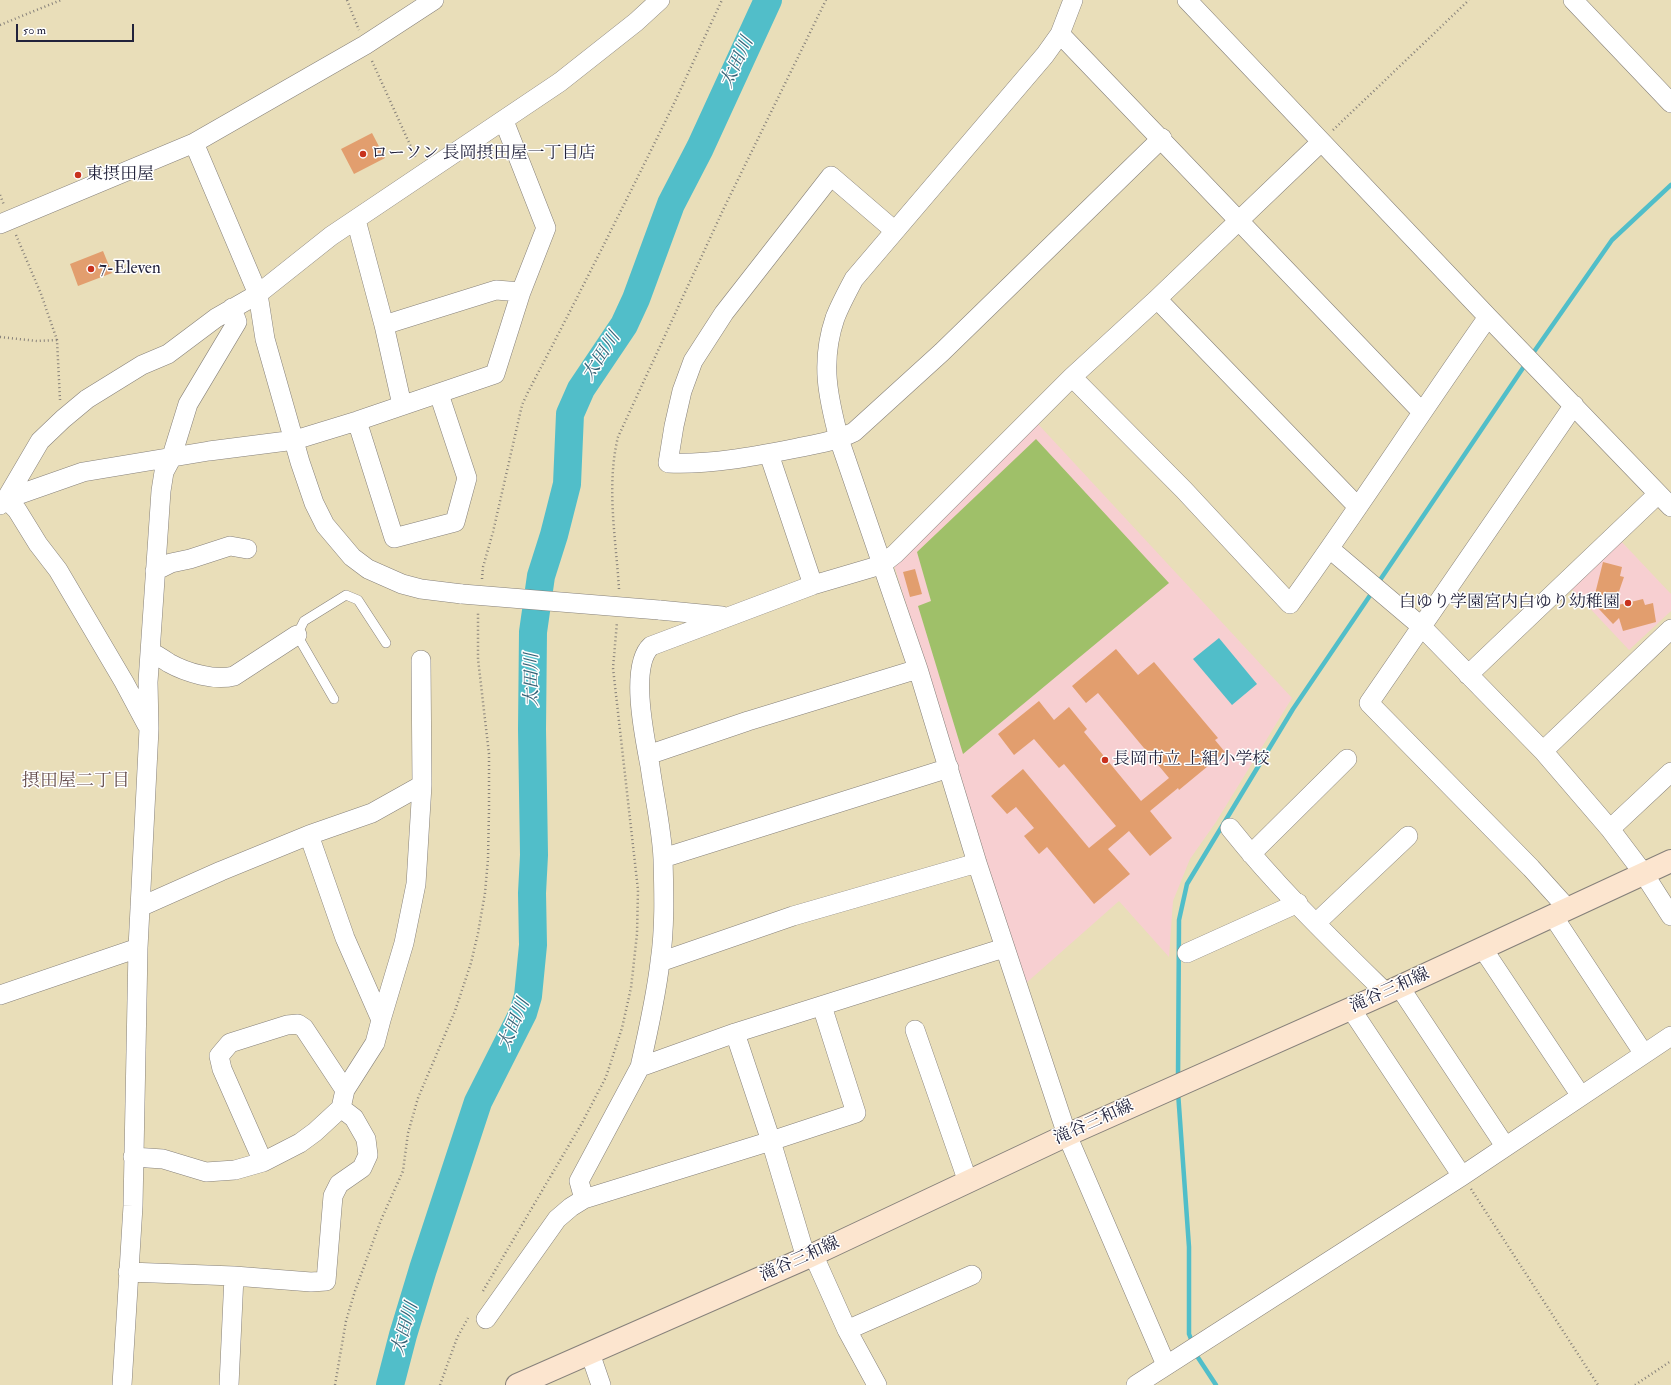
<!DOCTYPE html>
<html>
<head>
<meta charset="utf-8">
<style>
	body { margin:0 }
	#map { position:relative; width:1671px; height:1385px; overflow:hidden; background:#e9deb9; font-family:"IM FELL Double Pica",serif }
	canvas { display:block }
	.scale { position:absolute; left:16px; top:24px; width:118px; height:18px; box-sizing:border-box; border:2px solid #22223b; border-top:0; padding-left:5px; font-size:12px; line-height:14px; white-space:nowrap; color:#22223b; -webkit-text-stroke:3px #fff; paint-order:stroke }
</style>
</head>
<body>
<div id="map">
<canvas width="1671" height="1385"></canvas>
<div class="scale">50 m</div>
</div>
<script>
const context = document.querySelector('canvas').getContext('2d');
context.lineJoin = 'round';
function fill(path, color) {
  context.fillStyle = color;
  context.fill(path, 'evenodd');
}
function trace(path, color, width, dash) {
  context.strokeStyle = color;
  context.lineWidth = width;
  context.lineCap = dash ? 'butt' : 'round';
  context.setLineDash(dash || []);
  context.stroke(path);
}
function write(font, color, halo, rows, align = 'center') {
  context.font = font + ' "IM FELL Double Pica","Noto Serif JP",serif';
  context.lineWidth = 3;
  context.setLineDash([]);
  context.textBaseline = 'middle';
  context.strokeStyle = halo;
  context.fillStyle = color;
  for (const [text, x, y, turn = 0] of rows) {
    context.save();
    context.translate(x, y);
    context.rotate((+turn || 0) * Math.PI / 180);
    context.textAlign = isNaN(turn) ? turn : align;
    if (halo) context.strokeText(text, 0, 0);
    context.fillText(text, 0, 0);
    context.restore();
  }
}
fill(new Path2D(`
	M1038,424L1292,698L1216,822L1190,859L1173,901L1169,957L1119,901L1025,984L894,565Z
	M1619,539L1671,594V611L1629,650L1569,586Z`), '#f7cfd1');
fill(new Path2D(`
	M1036,439L1169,583L963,754L918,606L931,601L917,552Z`), '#9fc069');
fill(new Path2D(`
	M1219,638L1257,684L1232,705L1193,659Z`), '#51bec9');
trace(new Path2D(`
	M1531,356L1612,240L1671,185
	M1378,583L1527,362
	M1178,1079L1179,920L1187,884L1293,709L1373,591
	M1178,1092L1189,1247V1334L1193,1344
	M1195,1353L1216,1385`), '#51bec9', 4.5);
trace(new Path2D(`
	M390,1385L403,1335L423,1269L478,1102L523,1013L528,996L533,945L532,893L534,855L532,729L533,632L541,576L554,535L567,484L570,414L581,389L624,325L636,299L671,204L700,148L768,0`), '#51bec9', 28);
fill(new Path2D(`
	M372,133L385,158L354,174L341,149Z
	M103,251L112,273L78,286L70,264Z
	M1603,562L1622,567L1620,576L1624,577L1614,606L1643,599L1645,605L1653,603L1656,622L1623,631L1619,618L1613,624L1598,608L1606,601L1594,598Z
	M915,569L922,594L910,597L903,572Z
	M1116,649L1138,675L1154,662L1218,738L1215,740L1225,752L1179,790L1178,788L1150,811L1172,838L1150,856L1129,831L1108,849L1130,874L1094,904L1047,847L1039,854L1024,836L1034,828L1016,807L1007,814L991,796L1023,769L1089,848L1116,826L1064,764L1059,768L1034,739L1014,755L998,734L1039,701L1054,720L1069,707L1087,729L1084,732L1141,801L1169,778L1098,693L1086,703L1072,686Z`), '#e29e6e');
const service = new Path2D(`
	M334,699L297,635L304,621L346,595L358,600L386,643`);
const minor = new Path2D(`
	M1073,0L1060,34L1045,55L854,279C847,292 840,305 835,318C820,362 828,397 839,439L918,669L977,863L1067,1135L1166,1365
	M1187,0L1488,317L1671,507
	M1573,0L1671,103
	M1060,34L1421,411
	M194,143L258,294L265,339L300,462L314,503L325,525L352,557L368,569L402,584L421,589L462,594
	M356,220L384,325L402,405
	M0,224L194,143L365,45L434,0
	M895,231L831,176L724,313L693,361L682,391L674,426L668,463C711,465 756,456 797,448C817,444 836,441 854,432L942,352L1162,138
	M1157,299L1358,507
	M384,325L496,290L521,292
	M1072,377L1184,490L1290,604C1358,510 1421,412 1488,317
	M357,421L394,538L455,522L467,478L439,394
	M769,454L813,585
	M6,499L83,472L209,451L295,440L357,421L495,374L521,292L546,228L504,121
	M6,499L17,510L38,544L58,570L124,682L147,725
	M0,505L6,499L40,441L63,419L87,399L142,365L168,354L216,318L258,294L331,236L560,82L636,22L660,0
	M1330,549L1422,627L1543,751L1610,829L1644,874L1671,916
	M155,571L171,563L190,559L230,546L247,549
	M659,610L722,616
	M151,652C157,655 163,659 169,663C187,673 215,681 234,676L297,635
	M421,660L422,785
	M1468,675L1658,494
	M1543,751L1671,629
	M648,755L748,721L918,669
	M1230,828C1277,887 1332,940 1386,993
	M1610,829L1671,772
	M309,835L372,813L422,785L416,884L404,943L381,1020
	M1251,854L1347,759
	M663,858L949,768
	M140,907L221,871L309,835L345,938L381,1020L375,1043L345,1090L341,1108L315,1132L300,1143L263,1162
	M1568,909L1531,868L1369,703L1574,405
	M1553,916L1644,1054
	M1316,923L1408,836
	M1004,948L735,1033L640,1067C648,1032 656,997 660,962C665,929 664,893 663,859C662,830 654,796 650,766C645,739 629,666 651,646L813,585L881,565L895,554L1072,377L1157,299L1321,142
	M1483,949L1581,1096
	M1187,953L1298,903
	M660,962L793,916L977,863
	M1399,986L1505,1146
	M0,995L138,948
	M1351,1009L1462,1176
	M915,1030L968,1182
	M735,1033L771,1141L806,1258
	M640,1067L579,1181L584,1199L771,1141L856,1113L822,1006
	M133,1157L163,1159L206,1172L235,1170L263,1162L222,1069L219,1056L230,1043L287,1025L298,1024L304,1028L345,1090
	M813,1254L847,1330L877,1385
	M128,1272L234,1276L229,1385
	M234,1276L311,1282L326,1281L333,1196L339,1184L362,1168L368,1155L366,1139L354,1118L341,1108
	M486,1319L557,1219L571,1207L584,1199
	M847,1330L972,1275
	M590,1353L601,1385
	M122,1385L133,1206L138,948L149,729L148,682L161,491L164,472L171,459L188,404L237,322L232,308
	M1136,1385L1462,1176L1671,1036`);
const secondary = new Path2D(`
	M517,1385L806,1258L1067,1135L1386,993L1671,861`);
trace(service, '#86807a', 10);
trace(minor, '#86807a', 20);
trace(secondary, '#86807a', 24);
trace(new Path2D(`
	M347,0L359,30
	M0,25L61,0
	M372,61L416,158
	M1333,130L1469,0
	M0,195L4,205
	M16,235L41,294L57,340L60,400
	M0,337L37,341L57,340
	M482,579L483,567L493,532L522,405L528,392C575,303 621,211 666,120C685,81 703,40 722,0
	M619,589C616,539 606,486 618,437L724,208L826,0
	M1471,1189L1598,1385
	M483,1291L582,1123L606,1077L622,1028L631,988L637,934L638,890L613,668L617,622
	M335,1385L346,1321L355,1291L381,1220L403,1171L408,1133L418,1098L455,1011L471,963L478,933L485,893L488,859L489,810V754L478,659V612
	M440,1385L457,1338L468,1318
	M1635,1385L1671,1361`), '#86807a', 2.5, [1, 3]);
trace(service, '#fff', 9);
trace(minor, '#fff', 19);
trace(secondary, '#fce5cf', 22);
const minorBridge = new Path2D(`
	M462,594L659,610`);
trace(minorBridge, '#86807a', 20, []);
trace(minorBridge, '#fff', 19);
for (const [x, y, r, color] of [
	[363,154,4,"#c8321e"],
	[78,175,4,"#c8321e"],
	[91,269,4,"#c8321e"],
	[1628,603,4,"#c8321e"],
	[1105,760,4,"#c8321e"]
]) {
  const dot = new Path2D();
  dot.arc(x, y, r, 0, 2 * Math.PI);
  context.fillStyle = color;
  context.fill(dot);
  trace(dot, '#fff', 1.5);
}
write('17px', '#22223b', '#fff', [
	["ローソン 長岡摂田屋一丁目店",371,154],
	["東摂田屋",86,175],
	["7-Eleven",99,269],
	["白ゆり学園宮内白ゆり幼稚園",1620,603,"right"],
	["長岡市立 上組小学校",1113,760]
], 'left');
write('17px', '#22223b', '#fff', [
	["滝谷三和線",1390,991,-24],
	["滝谷三和線",1094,1123,-24],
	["滝谷三和線",800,1260,-24]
]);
write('italic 18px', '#356074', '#fff', [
	["太田川",738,63,-65],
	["太田川",602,357,-57],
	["太田川",533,680,-90],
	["太田川",515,1025,-67],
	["太田川",406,1329,-74]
]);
write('18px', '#654d4d', '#fff', [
	["摂田屋二丁目",76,782]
]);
</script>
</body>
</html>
